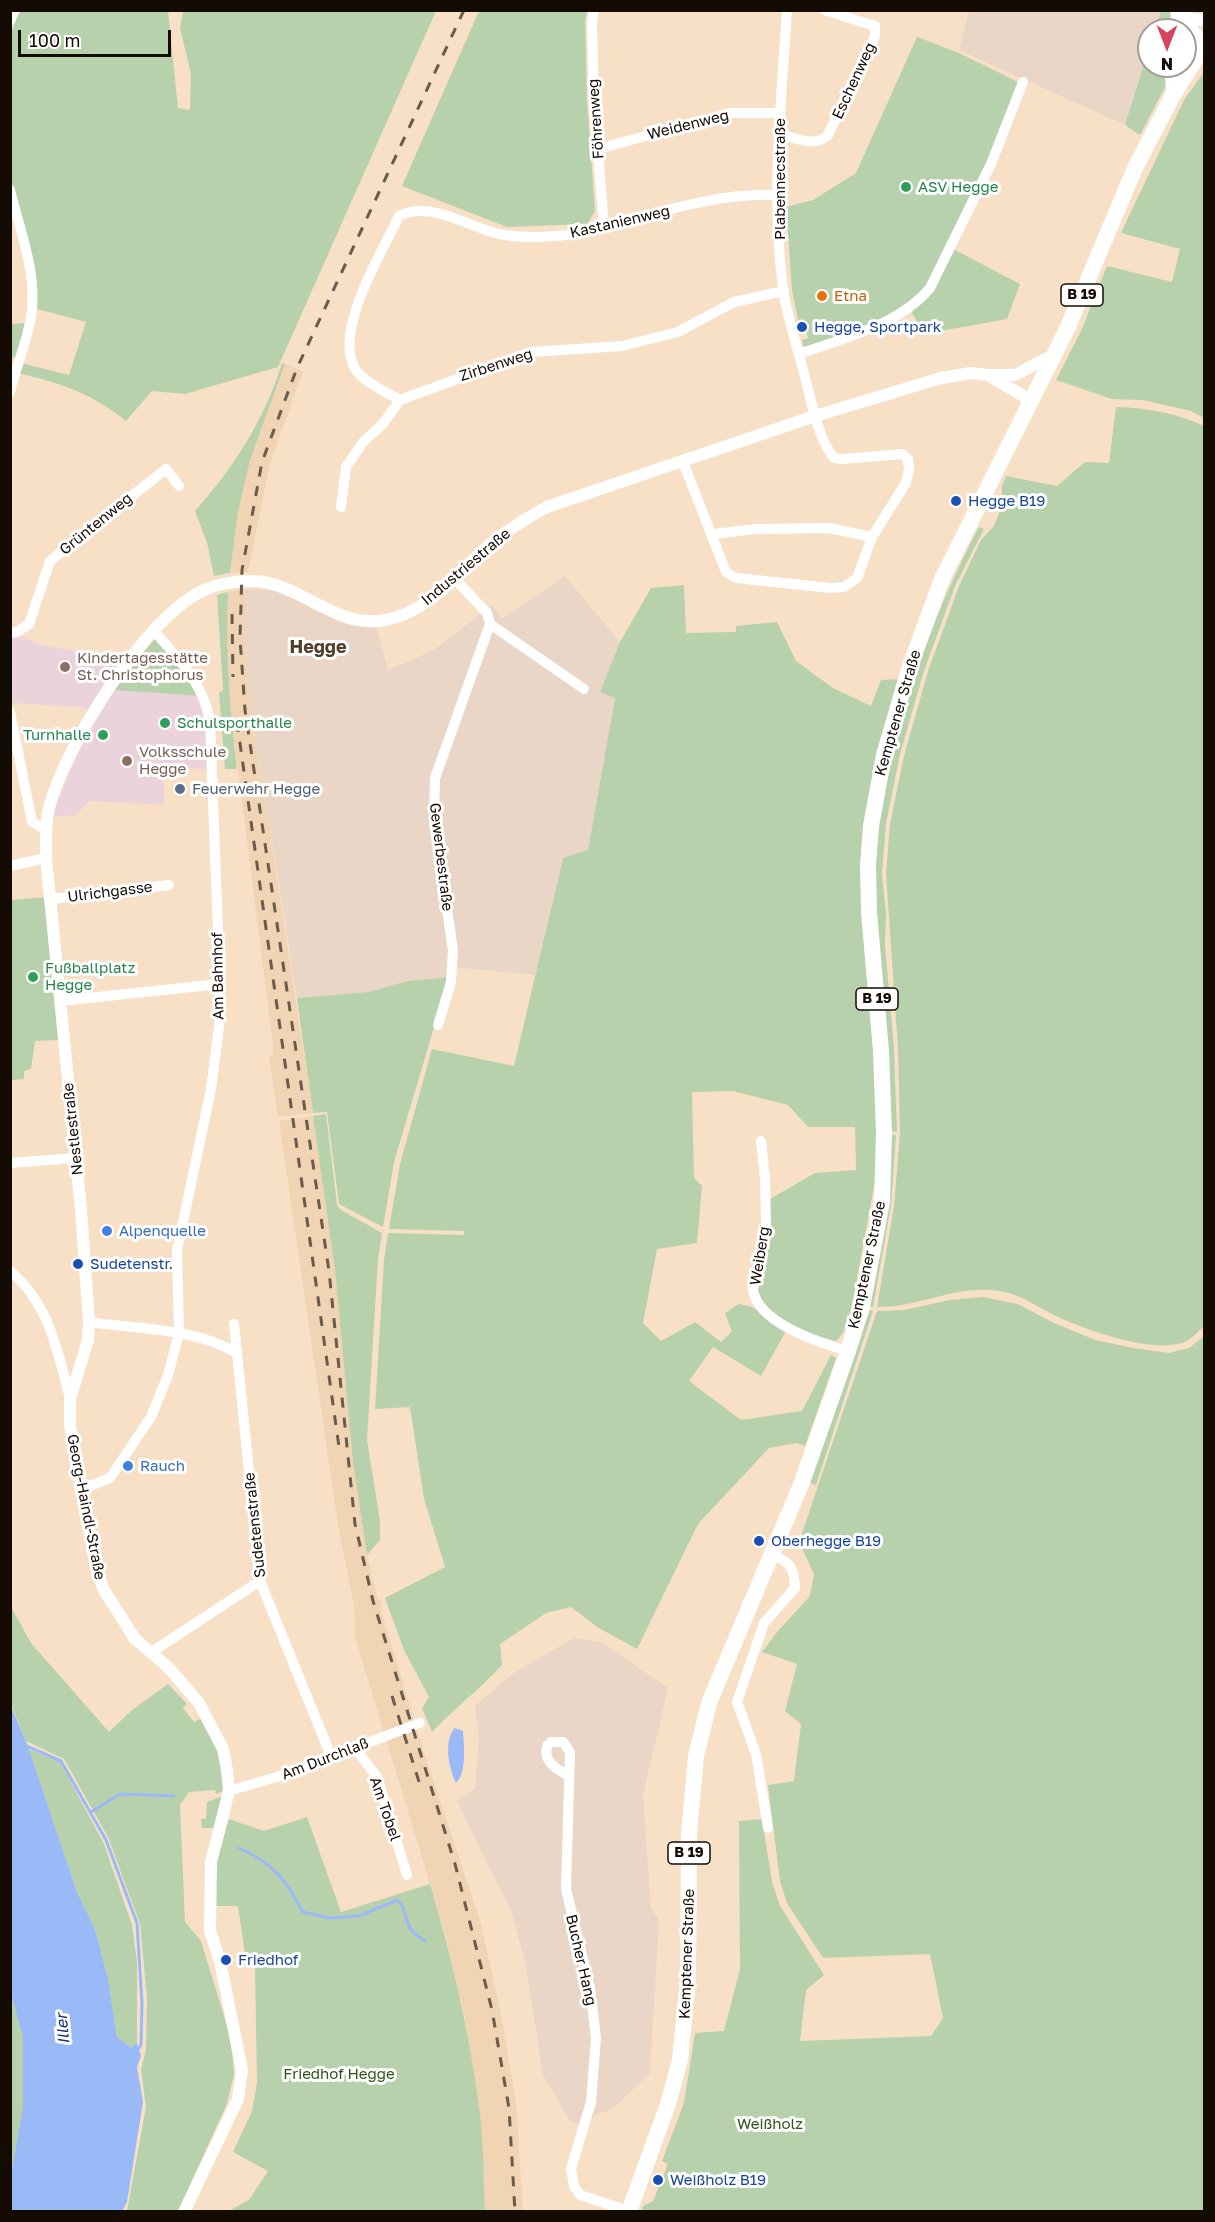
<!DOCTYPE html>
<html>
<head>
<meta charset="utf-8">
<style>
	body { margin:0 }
	#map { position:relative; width:1215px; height:2222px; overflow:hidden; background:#f7e0c6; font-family:"Golos Text",sans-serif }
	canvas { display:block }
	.frame { position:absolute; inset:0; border:12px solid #130b04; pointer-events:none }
	.north { position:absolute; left:1137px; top:18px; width:60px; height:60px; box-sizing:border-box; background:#fff; border:2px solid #a19d9b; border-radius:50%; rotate:180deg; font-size:16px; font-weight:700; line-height:24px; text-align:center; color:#130b04 }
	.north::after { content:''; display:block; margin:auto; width:21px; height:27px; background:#d5455d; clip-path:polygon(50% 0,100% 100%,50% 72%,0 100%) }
	.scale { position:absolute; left:18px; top:30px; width:153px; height:27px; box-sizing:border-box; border:3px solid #130b04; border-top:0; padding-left:8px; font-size:18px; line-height:21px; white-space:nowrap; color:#130b04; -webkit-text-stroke:4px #fff; paint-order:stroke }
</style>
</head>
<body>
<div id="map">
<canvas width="1215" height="2222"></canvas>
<div class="frame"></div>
<div class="north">N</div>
<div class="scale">100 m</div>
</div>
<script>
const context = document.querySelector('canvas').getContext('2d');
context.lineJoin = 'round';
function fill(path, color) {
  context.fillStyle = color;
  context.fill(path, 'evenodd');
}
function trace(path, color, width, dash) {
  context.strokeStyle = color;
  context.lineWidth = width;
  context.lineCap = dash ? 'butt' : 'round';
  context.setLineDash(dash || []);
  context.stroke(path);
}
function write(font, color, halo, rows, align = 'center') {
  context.font = font + ' "Golos Text",sans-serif';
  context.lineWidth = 6;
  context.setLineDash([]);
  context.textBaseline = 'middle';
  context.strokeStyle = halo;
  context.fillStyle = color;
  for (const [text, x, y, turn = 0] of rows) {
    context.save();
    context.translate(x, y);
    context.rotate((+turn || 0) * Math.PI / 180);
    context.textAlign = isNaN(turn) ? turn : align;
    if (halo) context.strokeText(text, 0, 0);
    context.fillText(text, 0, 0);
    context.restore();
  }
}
fill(new Path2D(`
	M285,364L303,371L270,463L248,572L230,573L238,512L250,460Z
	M247,589L245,638L251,708L313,1113L278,1117L269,1056L274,1054L228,690L226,639L228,592Z
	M313,1116L335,1270L353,1462L367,1555L378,1601L381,1600L382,1614L423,1749L481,1924L500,2009L516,2103L523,2211H485L479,2109L464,2015L445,1933L355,1637L354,1605L338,1525L279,1121Z`), '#f0d4b4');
fill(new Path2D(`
	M969,11H1161L1155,30H1149V48L1125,125L959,50Z
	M565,576L620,642L600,692L615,698L588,850L562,859L536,975L450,967L449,977L407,981L369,992L297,998L251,708L245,638L247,589L274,591L293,597L312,609L347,624L377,628L388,670L434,650L492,605L502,619Z
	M574,1638L601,1642L668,1688L643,1795L651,1909L659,1919L650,2073L613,2109L594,2115L588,2128L570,2121L543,2075L525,1962L511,1910L486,1862L457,1800L475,1789L479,1736L475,1706L512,1674Z`), '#ead6c7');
fill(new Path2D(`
	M19,635L37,644L125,660L90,710L79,707L12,703L10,637Z
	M114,690L200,696L207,722V769L164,767V805L89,801L76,815L51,816L84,739Z`), '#ebd3dc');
fill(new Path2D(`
	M19,11H168L178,108L190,110L191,74L180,28L183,11H436L278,367L185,394L152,391L126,421C93,394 59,382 17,373L21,363L69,375L86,322L34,308L32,261L10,176L11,34Z
	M479,11H587L585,22L587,100L595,211L587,224L507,227L402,186Z
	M1161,11H1170L1171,30H1155Z
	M917,37L959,53L1020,83L988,163L929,286L897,314L804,349L802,340L808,338L803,319L798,320L792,290L786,207L813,200L856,173Z
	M1149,48V66H1176L1140,135L1125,125Z
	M1204,72V418L1191,411L1143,400L1112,399L1056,380L1082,329L1107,266L1172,282L1180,249L1121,233L1184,100Z
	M953,249L1020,284L1007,319L924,334L911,311Z
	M27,323L18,358L11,357V324Z
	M282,363L285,364L250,460L238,512L230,573L214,576L207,543L195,511C234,468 265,418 282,363Z
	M1116,407C1147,408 1177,413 1204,426V1326C1199,1331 1193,1337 1187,1341C1156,1356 1083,1329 1054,1315C1036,1306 1020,1294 999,1291C956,1284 919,1308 877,1307L894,1206L900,1133L898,1048L886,874L890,824L904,756L928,671L959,586L981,540L994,526L1002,506V486L1006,476L1057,486L1085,462L1109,463Z
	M979,527L984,529L955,586L924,671L900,754L886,824L882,874L886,914L885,945L894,1049L897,1132L890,1131C883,1031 867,927 877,827C888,728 933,615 979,527Z
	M684,585L686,633L736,632V626L777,622L796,661L833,688L871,706L881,680L902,679L874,775L877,1170L852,1305L843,1333L836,1341C810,1335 765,1319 758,1290C755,1279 767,1215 770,1199L815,1173L856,1170L855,1127H808L788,1105L733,1091L692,1092L694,1178L702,1186L697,1243L657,1249L643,1323L661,1341L695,1322L721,1342L732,1332L725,1313L739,1304L752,1307L786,1331L761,1376L713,1347L689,1381L741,1420L802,1411L831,1355L836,1358L805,1446L797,1443L769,1448L698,1524L637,1649L597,1627L571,1607L546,1613L500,1644L502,1665C480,1689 455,1708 432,1732L422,1708L429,1697L404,1650L385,1598L445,1567L424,1499L410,1407L375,1409L384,1260L388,1233L464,1235V1231L389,1229L400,1164L432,1049L514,1066L563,858L588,850L615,698L600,692L620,642L651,588Z
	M228,592C225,652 230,710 237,769H225L219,693L223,690L217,595Z
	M156,637L200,696L114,690Z
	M48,897L59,1040L35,1041L31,1069L24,1071V1079L11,1080V900Z
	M449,977L394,1162L383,1227L339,1204L327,1112L313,1113L297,998L369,992L407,981Z
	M326,1114L337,1205L341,1210L382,1233L378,1259L367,1440L380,1521V1540L367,1555L353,1462L335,1270L313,1116Z
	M891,1135H896L891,1205L873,1307L867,1306Z
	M983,1297L1018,1304L1052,1322L1095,1340L1133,1348L1169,1353L1189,1348L1204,1336V2211L642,2212L643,2206L653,2201L668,2164L662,2161L684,2103L695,2033L724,2031L740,1969L739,1821L762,1819L772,1882L780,1906L824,1975L806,1990L800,2041L931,2036L943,2018L930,1954L823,1958L787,1903L780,1881L768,1785L794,1781L801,1724L785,1711L797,1664L762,1652L778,1631L810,1596L814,1574L799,1542L877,1311L904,1310L950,1300Z
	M867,1310L873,1311L816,1485L810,1483Z
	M10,1605L31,1643L109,1732L132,1710L168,1684L187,1704L183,1708L194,1722L202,1718L219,1749L225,1790L216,1794L215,1790L189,1792L180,1805L185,1922L201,1941L231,2039L234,2075L226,2106L178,2211H127L146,2107L141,2069L146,2050L147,1998L140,1924L108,1837L64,1759L26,1741L11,1704Z
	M28,1749L60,1762L104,1844L132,1925L137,1962V2043L131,2048L117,2037L108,1979L95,1929L77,1892Z
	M225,1795L215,1828H202L201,1819H206L207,1802Z
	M307,1817L341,1912L430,1884C452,1957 469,2031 479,2107C484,2141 483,2177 485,2211H229L249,2200L268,2171L233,2152L252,2111L257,2083L255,1969L252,1953L245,1954L238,1906H214L216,1864L229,1819L264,1831Z
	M11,1990L23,2037V2107L11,2175Z`), '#b7d1ac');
fill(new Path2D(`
	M10,1704L26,1741L77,1892L95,1929L108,1979L117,2037L131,2048L137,2043L141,2056L137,2067L143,2102L127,2202L122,2211H11V2175L23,2107V2037L10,1990Z
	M455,1728L463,1731C464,1746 467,1773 456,1783C449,1769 443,1740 455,1728Z`), '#9ab9f7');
trace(new Path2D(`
	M24,1745L61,1761L106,1840L137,1923L142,2003L141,2045L137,2051
	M91,1812L120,1794L174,1796
	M239,1848C273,1863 285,1879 303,1912L330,1918L359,1916L397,1900C412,1914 399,1926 425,1941`), '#9ab9f7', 3);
trace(new Path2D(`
	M594,10L592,23L594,101L604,228
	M10,21L15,10
	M779,134C796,138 815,148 828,135L875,36V26L824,10
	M598,149L730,113H780
	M10,190C20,231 38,275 31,317C27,342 16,367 10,392
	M799,354C844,338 899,325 930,288L991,164L1023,82
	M400,400C387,392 371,386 360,375C326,341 383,251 399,216C431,199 472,230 505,235C529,239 555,236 579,234C643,218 711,192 777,195
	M683,462L726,572L736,578L831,588L844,587L857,578L872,537L906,483L909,469L908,459L902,454L843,459L834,458C817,436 812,403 805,377C798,348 787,318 783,288C771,196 781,103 787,10
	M341,507L346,467L364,441L382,425L400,400L531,352L622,346L678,332L734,302L784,291
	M714,534L755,529L829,528L872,537
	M490,624L584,689
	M10,633L17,632L29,624L50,561L166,469L179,486
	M10,712L32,822L46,830
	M10,866L46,858
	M52,899L169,885
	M60,1001L220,984
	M438,1025L451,982L453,950L434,821L435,778L490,624L487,613L454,578
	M761,1141L765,1178L766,1224L753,1290C758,1323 820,1343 848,1351
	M10,1163L76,1158
	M10,1271C49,1303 58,1352 70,1399
	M89,1322C137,1329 195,1328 237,1353L260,1581L331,1756
	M234,1324L237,1353
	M80,1490L110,1478L151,1417L168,1375L179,1334L177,1251L211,1089L219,1027L220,984L210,721C202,681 180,661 154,631
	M150,1653L260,1581
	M355,1748L377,1777L407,1875
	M567,1775C556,1768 543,1762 547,1746L551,1742H563L570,1752L566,1889L590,1988L596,2038L591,2102L571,2169L574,2186L580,2195L629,2211
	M229,1791L277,1777L420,1723
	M768,1828L756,1754L737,1702L764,1623L795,1588C794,1568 791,1562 772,1555`), '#fff', 10);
trace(new Path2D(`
	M1183,10L1194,32L1204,42
	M1184,13L1191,19L1204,20
	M1177,30V10
	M1173,95L1171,78L1179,66
	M990,375H1015L1053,355
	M184,2212L238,2099L242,2070L220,1961L210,1931L211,1862L229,1791L227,1770L223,1749L199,1703L168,1667L135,1639L104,1590L97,1572L70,1425V1399L88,1340L89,1322L81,1210L46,858C46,842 45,824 49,808C65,746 145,617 204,590C220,583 237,581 253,581C300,582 336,630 385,620C431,612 460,569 494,541C511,528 528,517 547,507L815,416L941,378L971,373L988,375L1030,400`), '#fff', 12);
trace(new Path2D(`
	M629,2212L668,2104L680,2060L688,1980L689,1834L696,1756L709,1703L802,1482L848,1351L862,1307L882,1202L884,1133L881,1051L869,912L868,865L871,826L884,755L910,666L942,579L1068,327L1135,168L1173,95L1204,46`), '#fff', 16);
trace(new Path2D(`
	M464,10L297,368L262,462L242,570L240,638L245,710L329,1271L355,1524L373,1601L455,1864L492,2010L509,2108L515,2212
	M232,614L233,677
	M237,722L339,1447
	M392,1696L420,1785`), '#695b4d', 3, [10, 10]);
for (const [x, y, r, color] of [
	[906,187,6,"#2e9e5b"],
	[822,296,6,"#e8710a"],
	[802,327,6,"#1a4fb4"],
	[956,501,6,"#1a4fb4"],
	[65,667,6,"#8d6e63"],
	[165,723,6,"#2e9e5b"],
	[103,735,6,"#2e9e5b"],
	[127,761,6,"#8d6e63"],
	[180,789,6,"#5c6f8a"],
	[33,977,6,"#2e9e5b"],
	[107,1231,6,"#3f7fe0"],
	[78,1264,6,"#1a4fb4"],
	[128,1466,6,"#3f7fe0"],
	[759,1541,6,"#1a4fb4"],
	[226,1960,6,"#1a4fb4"],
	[658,2180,6,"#1a4fb4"]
]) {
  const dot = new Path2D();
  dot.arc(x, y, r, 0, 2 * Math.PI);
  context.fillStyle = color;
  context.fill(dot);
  trace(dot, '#fff', 2);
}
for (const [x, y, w] of [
	[1082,295,42],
	[877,999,42],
	[689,1853,42]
]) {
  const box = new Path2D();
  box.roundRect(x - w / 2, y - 11, w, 22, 4.5);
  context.fillStyle = '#fff';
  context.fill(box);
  trace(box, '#130b04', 1.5);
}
write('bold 14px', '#130b04', null, [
	["B 19",1082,295],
	["B 19",877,999],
	["B 19",689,1853]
]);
write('15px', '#130b04', '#fff', [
	["Eschenweg",854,81,-65],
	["Föhrenweg",596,119,-94],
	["Weidenweg",688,125,-14],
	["Plabennecstraße",780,179,-90],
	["Kastanienweg",620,222,-13],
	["Zirbenweg",496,365,-18],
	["Grüntenweg",96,524,-39],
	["Industriestraße",466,567,-40],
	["Kemptener Straße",898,713,-74],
	["Gewerbestraße",441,857,83],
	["Ulrichgasse",110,892,-7],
	["Am Bahnhof",218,976,-91],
	["Nestlestraße",73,1129,-96],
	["Weiberg",760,1256,-81],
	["Kemptener Straße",867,1265,-78],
	["Georg-Haindl-Straße",86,1507,79],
	["Sudetenstraße",255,1525,-96],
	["Am Durchlaß",325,1759,-21],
	["Am Tobel",385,1809,71],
	["Kemptener Straße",687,1954,-88],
	["Bucher Hang",581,1960,77]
]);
write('15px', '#27864d', '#fff', [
	["ASV Hegge",918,187],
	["Schulsporthalle",177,723],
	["Turnhalle",91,735,"right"],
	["Fußballplatz",45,968],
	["Hegge",45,985]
], 'left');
write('15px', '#c56008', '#fff', [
	["Etna",834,296]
], 'left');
write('15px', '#164399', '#fff', [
	["Hegge, Sportpark",814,327],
	["Hegge B19",968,501],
	["Sudetenstr.",90,1264],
	["Oberhegge B19",771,1541],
	["Friedhof",238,1960],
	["Weißholz B19",670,2180]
], 'left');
write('15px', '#785e54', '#fff', [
	["Kindertagesstätte",77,658],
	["St. Christophorus",77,675],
	["Volksschule",139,752],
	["Hegge",139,769]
], 'left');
write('15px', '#4e5e75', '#fff', [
	["Feuerwehr Hegge",192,789]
], 'left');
write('15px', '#366cbe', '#fff', [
	["Alpenquelle",119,1231],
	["Rauch",140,1466]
], 'left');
write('15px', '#2d5316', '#fff', [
	["Friedhof Hegge",339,2074],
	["Weißholz",770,2124]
]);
write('italic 16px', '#122f75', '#fff', [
	["Iller",63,2029,-95]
]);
write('bold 18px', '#53402b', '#fff', [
	["Hegge",318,647]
]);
</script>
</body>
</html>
